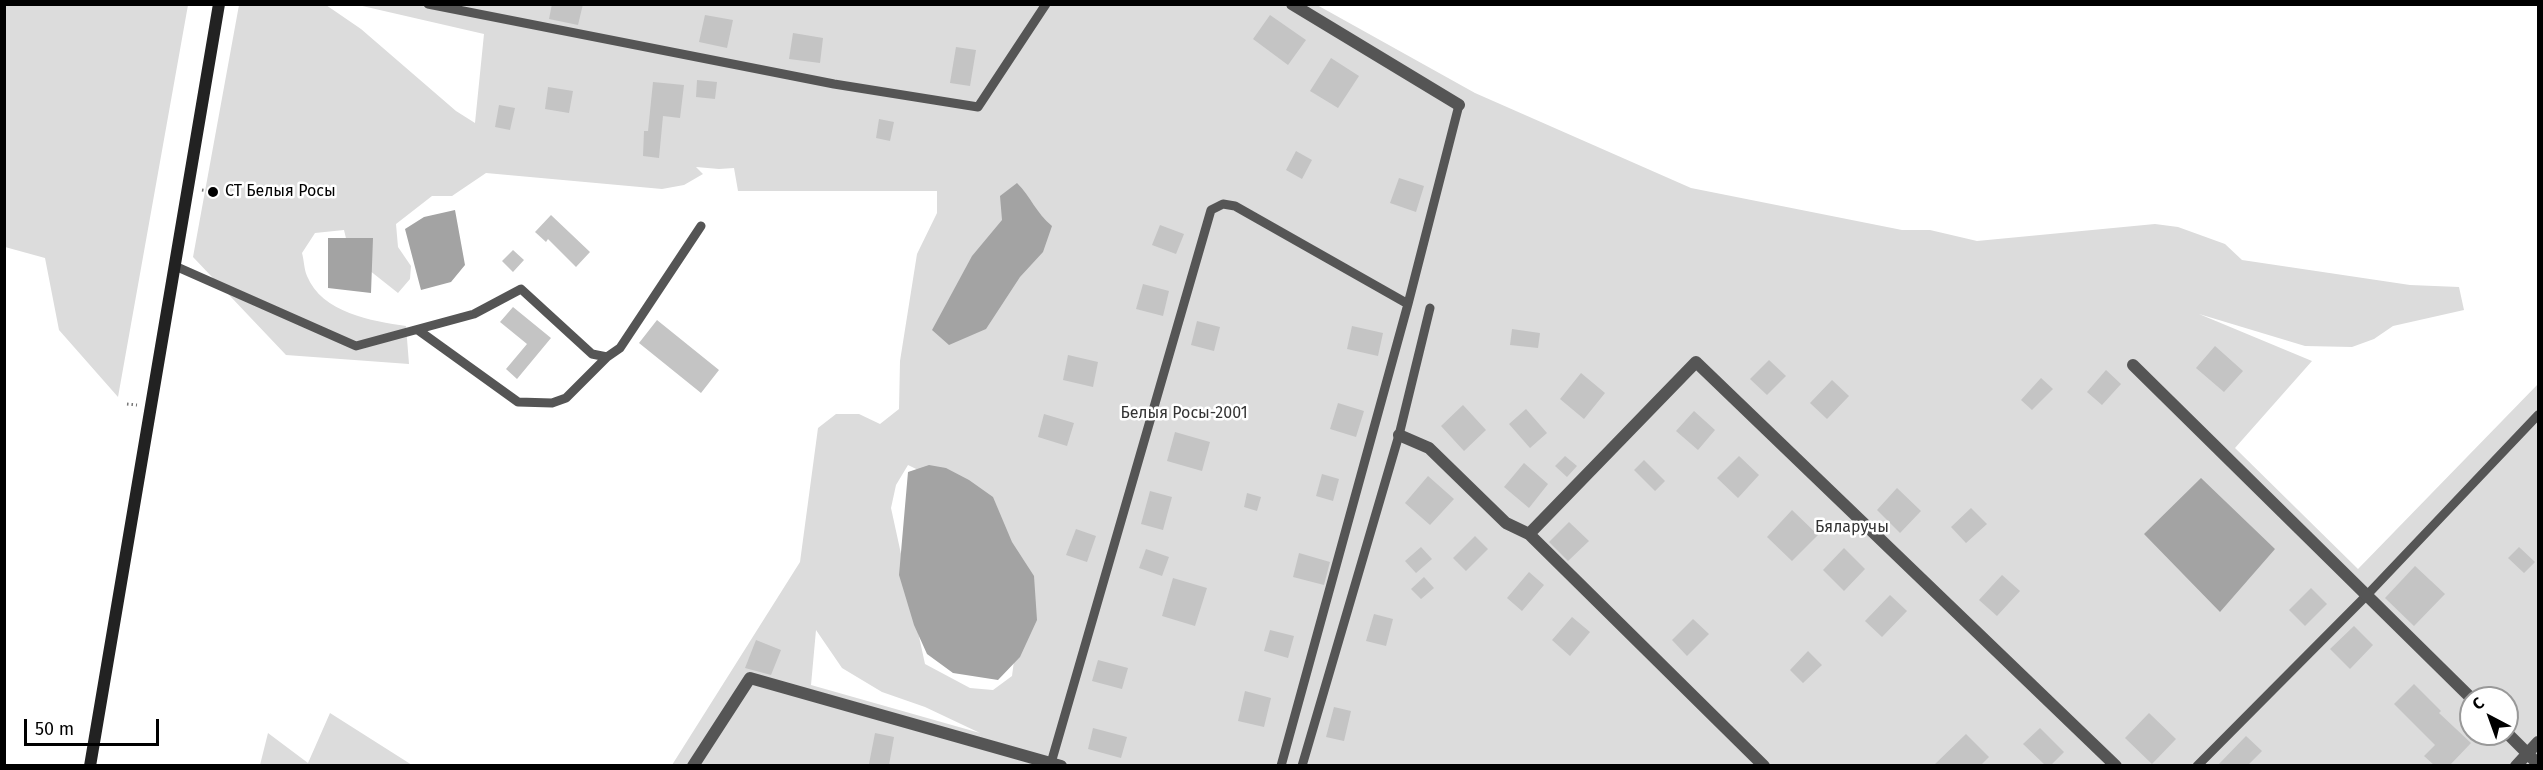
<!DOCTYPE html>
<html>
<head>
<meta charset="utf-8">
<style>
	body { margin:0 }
	#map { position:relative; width:2543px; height:770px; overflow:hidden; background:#fff; font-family:"Fira Sans",sans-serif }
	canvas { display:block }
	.frame { position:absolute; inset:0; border:6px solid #000; pointer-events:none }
	.north { position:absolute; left:2459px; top:686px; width:60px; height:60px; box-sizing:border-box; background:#fff; border:2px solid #999; border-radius:50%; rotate:319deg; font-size:16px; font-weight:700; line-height:24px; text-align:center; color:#000 }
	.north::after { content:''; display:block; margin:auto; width:21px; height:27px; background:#000; clip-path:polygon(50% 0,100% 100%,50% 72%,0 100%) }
	.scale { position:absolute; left:24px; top:719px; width:135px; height:27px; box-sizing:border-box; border:3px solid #000; border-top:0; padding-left:8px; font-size:18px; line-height:21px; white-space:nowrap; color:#000; -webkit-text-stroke:4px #fff; paint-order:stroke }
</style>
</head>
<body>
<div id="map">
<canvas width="2543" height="770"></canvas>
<div class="frame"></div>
<div class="north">С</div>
<div class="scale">50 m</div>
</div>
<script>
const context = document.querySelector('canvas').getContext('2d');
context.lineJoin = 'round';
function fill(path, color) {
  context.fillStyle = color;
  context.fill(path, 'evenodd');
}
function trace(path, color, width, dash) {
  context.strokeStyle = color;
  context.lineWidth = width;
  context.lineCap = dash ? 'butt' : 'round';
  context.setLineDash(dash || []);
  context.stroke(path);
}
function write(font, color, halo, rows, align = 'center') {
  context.font = font + ' "Fira Sans",sans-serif';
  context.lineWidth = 5;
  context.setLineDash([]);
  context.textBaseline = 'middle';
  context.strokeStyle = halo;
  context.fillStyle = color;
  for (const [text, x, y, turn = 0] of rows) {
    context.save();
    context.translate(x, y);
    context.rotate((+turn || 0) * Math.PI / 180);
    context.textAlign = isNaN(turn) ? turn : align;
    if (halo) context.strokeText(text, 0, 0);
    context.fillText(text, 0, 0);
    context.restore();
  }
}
fill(new Path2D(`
	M4,5H188L118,397L59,330L45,258L5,247Z
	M239,5H326L361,29L456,111L475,123L484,34L358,5H1317L1475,93L1691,188L1902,230H1930L1977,241L2155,224L2178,227L2225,244L2242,260L2410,285L2459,287L2464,310L2393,326L2374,339L2352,347L2305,346L2199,314L2312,361L2235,448L2358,569L2538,384V765H672L800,562L818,428L836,414H859L880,424L899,409L900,361L917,254L937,213V191H738L734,168L719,169L696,167L703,174L684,185L662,189L486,173L452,196H432L396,224L398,247L411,266L410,279L398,293L350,255L344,230L315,233L302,253C304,260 304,269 307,276C322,313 372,321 406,326L409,364L286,355L193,257ZM908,465L947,484L1024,585L1012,676L993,690L970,688L925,664L891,508L896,485ZM816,630L842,668L882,692L925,707L980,733L811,685ZM2471,698H2507V734H2471Z
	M330,713L412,765H260L268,733L308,763Z`), '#dcdcdc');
fill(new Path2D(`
	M1017,183C1031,197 1036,213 1052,226L1043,252L1020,277L986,329L949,345L932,330L972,256L1002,220L1000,196Z
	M455,210L465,265L451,282L421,290L405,229L424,217Z
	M328,238H373L371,293L328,288Z
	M929,465L946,468L969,480L993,497L1012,542L1034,576L1037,620L1020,657L998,680L953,673L927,654L914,625L899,575L908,472Z
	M2201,478L2275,549L2220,612L2144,534Z`), '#a3a3a3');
fill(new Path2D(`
	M552,4H583L578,25L549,19Z
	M705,15L733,20L727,48L699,42Z
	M1270,15L1306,40L1288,65L1253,39Z
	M793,33L823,38L820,63L789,59Z
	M956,47L976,50L970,86L950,83Z
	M1331,58L1359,76L1338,108L1310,91Z
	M697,80L717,82L715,99L696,97Z
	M653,82L684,85L680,118L663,116L659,158L643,156L644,131H648Z
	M548,87L573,91L569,113L545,109Z
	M499,105L515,108L510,130L495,127Z
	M879,119L894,122L890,141L876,138Z
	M1296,151L1312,160L1302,179L1286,170Z
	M1399,178L1424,186L1416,212L1390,203Z
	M551,215L590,252L576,267L548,239L546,242L535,232Z
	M1160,225L1184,234L1176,254L1152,245Z
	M513,250L524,260L513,272L502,261Z
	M1143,284L1169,291L1163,316L1136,309Z
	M513,307L551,338L517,379L506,369L527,344L500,322Z
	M657,320L719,370L701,393L639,343Z
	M1197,321L1220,327L1214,351L1191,345Z
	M1352,326L1383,333L1378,356L1347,349Z
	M1512,329L1540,333L1538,348L1510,345Z
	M2215,346L2243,371L2224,392L2196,368Z
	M1068,355L1098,362L1093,387L1063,380Z
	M1769,360L1786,376L1767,395L1750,379Z
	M2106,370L2121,384L2102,405L2087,392Z
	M1581,373L1605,393L1584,419L1560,399Z
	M2041,378L2053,389L2032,410L2021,400Z
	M1832,380L1849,396L1827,419L1810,403Z
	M1338,403L1364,411L1356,437L1330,429Z
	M1463,405L1486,430L1464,451L1441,426Z
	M1526,409L1547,433L1530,448L1509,424Z
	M1694,411L1715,430L1698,450L1676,431Z
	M1044,414L1074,423L1067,446L1038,437Z
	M1175,432L1210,442L1202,471L1167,461Z
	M1565,456L1577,466L1567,477L1555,466Z
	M1739,456L1759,475L1738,498L1717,478Z
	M1644,460L1665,481L1655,491L1634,470Z
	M1524,463L1548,484L1529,508L1504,487Z
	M1322,474L1339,479L1333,501L1316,496Z
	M1428,476L1454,499L1430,525L1405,503Z
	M1897,488L1921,511L1900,533L1877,510Z
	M1150,491L1172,497L1163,530L1141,524Z
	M1247,493L1261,497L1257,511L1244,507Z
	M1971,508L1987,524L1966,543L1951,527Z
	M1792,510L1818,535L1792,561L1767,537Z
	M1569,522L1589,541L1568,561L1549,542Z
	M1076,529L1096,536L1087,562L1066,555Z
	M1475,536L1488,549L1466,571L1453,558Z
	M1421,547L1432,559L1416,573L1405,561Z
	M2519,547L2535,562L2524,573L2508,558Z
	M1844,548L1865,569L1844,591L1823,570Z
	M1146,549L1169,557L1162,576L1139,568Z
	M1299,553L1330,562L1324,585L1293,577Z
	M2415,566L2445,594L2414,626L2385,598Z
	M1529,572L1544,585L1522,611L1507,598Z
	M2002,575L2020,591L1997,616L1979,600Z
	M1424,577L1434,588L1421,599L1411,589Z
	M1173,578L1207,588L1195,626L1162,616Z
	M2311,588L2327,604L2305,626L2289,610Z
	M1890,595L1907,611L1882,637L1865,621Z
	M1374,614L1393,619L1386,646L1366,641Z
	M1572,617L1590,632L1570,656L1552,640Z
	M1693,619L1709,634L1687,656L1672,640Z
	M2354,626L2373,645L2350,669L2330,649Z
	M1270,630L1294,636L1288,658L1264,651Z
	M756,640L781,650L771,675L745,668Z
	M1808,651L1822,665L1803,683L1790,670Z
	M1098,660L1128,668L1122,689L1092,681Z
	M2414,684L2441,711L2439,713L2471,743L2450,765H2434L2424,756L2435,745L2394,704Z
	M1245,691L1271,698L1264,727L1238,721Z
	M1334,707L1351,711L1344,741L1326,737Z
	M2149,713L2176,739L2152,764L2125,738Z
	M1093,728L1127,737L1121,758L1088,749Z
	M2040,728L2064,752L2051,765H2045L2023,744Z
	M875,733L894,737L889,765L869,764Z
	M1966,734L1989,757L1981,765H1934Z
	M2246,736L2262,751L2248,765H2218Z`), '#c4c4c4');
trace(new Path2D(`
	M202,190L213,192
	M127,404L137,405`), '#777', 3, [1.5, 3]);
trace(new Path2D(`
	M428,4L834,84L978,107L1046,4
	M175,266L356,346L474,314L521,289L592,354L607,357L620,348L701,226
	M418,330L518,402L552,403L566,398L607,357
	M1051,763L1211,210L1223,204L1235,206L1408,304
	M1281,766L1408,304L1459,105
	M1302,766L1399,435L1430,308
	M2197,766L2367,595L2538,415`), '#555', 9);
trace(new Path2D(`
	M1292,4L1459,105
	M2133,365L2471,698
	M1399,435L1429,448L1506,523L1529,534L1764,766
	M1529,534L1696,362L2116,766
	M2507,733L2538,764
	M693,766L750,678L1061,766
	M2516,766L2538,742`), '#555', 12);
trace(new Path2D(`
	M90,766L219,4`), '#222', 12);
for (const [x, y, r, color] of [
	[213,192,6,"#000"]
]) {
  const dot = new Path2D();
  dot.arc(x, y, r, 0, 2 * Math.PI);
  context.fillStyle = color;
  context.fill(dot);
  trace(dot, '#fff', 2);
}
write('16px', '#000', '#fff', [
	["СТ Белыя Росы",225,192]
], 'left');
write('16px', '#333', '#fff', [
	["Белыя Росы-2001",1184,414],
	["Бяларучы",1852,528]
]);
</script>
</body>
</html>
